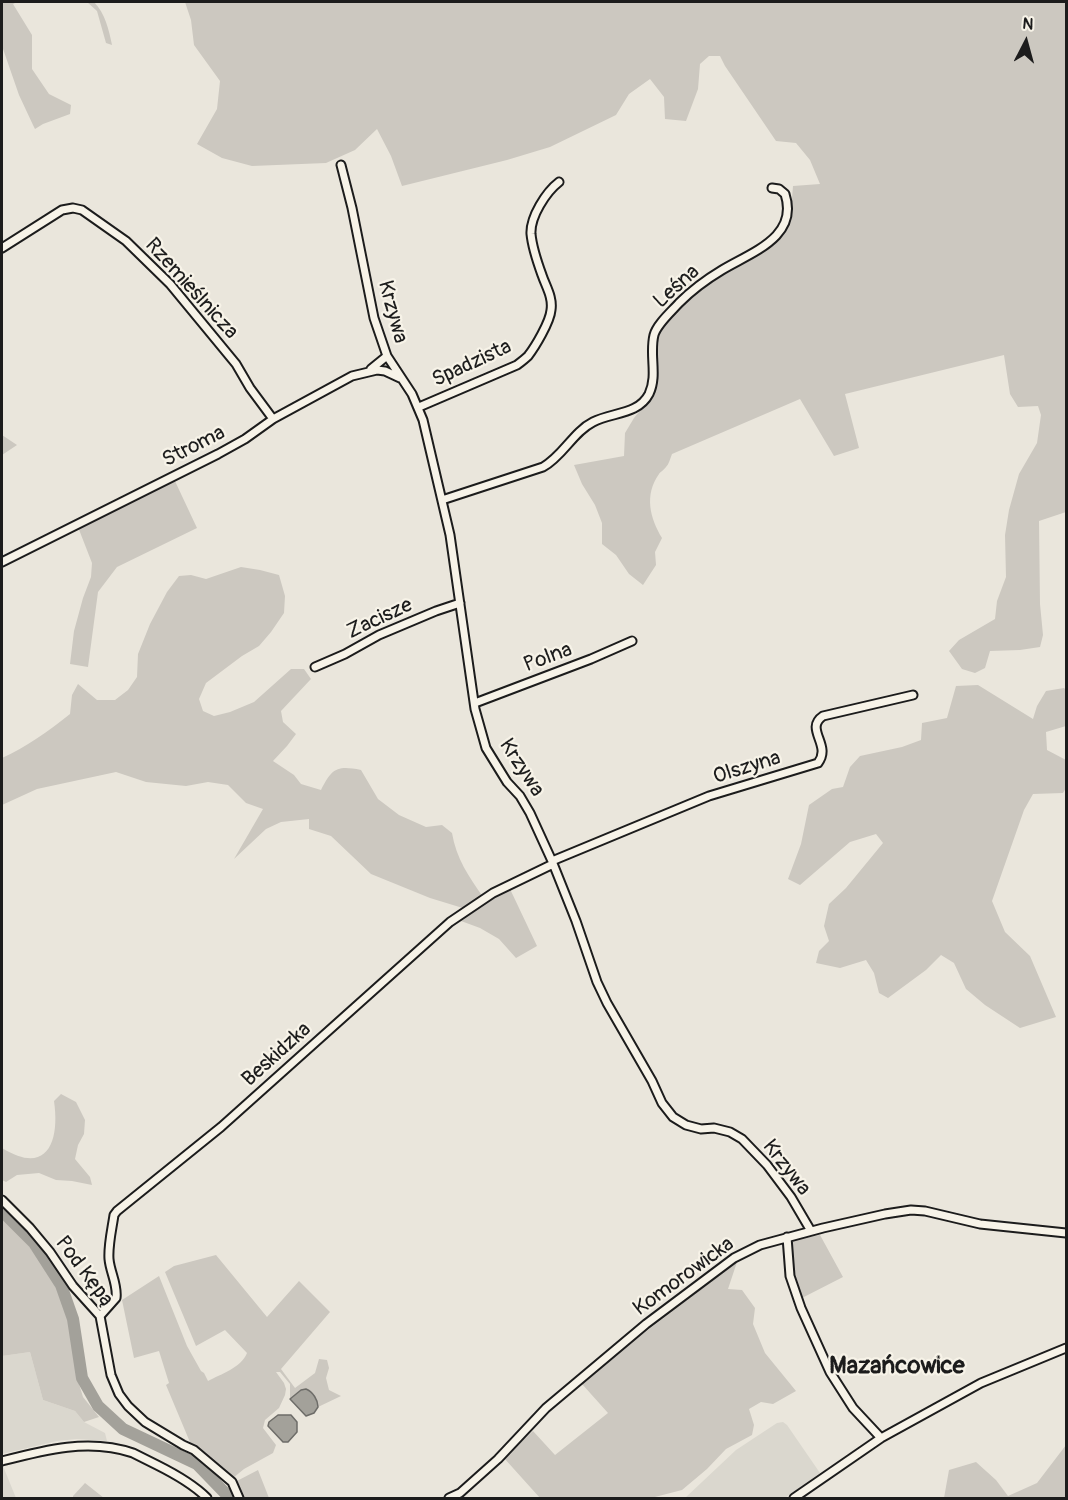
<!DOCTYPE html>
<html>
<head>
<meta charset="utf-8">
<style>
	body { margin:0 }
	#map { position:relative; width:1068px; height:1500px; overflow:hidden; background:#eae6dc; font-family:Pangolin,sans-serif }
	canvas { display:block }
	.frame { position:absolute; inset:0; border:3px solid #1c1c1c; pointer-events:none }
	.north { position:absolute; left:996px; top:12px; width:60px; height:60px; -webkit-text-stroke:4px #f7f3e8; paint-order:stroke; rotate:6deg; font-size:16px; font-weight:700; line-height:24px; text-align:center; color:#1c1c1c }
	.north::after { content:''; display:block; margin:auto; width:21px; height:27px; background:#1c1c1c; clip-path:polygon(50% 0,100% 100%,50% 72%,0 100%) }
</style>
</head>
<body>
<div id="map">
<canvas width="1068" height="1500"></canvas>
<div class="frame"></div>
<div class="north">N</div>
</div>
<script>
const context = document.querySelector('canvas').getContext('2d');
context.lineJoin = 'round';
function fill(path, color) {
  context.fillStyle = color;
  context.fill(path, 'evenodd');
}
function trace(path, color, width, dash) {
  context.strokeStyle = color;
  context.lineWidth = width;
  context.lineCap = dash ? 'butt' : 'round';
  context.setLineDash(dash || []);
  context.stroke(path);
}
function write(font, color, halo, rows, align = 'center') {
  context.font = font + ' Pangolin,sans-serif';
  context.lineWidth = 4.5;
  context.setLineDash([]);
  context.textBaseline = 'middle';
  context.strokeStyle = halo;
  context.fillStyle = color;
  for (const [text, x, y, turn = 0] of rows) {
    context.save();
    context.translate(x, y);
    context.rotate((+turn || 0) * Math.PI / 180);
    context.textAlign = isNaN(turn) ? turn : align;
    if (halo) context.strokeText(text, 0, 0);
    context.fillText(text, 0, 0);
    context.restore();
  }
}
fill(new Path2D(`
	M30,1352L43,1400L75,1411L84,1422L105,1433L107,1441L77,1439L57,1441L2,1454V1356Z
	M783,1422L787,1425L820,1473L785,1498H685L736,1450L777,1423Z
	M3,1466L16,1498H2V1467Z`), '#dad7ce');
fill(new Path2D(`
	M2,2H17L13,4L32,35V69L49,94L71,105L70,114L43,124L35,129L33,125L19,95L2,46Z
	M87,2H94C105,13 109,30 112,45L106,43L97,11Z
	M185,2H1066V512L1039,521L1040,604L1043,635L1040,647L1020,650L990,651L985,668L975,673L962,669L949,651L959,640L995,619L997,601L1006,577L1005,535L1009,510L1019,474L1037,443L1041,415L1038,406L1018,407L1010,394L1004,355L845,394L859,448L834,456L800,399L672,454C670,459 669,464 666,467C664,470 660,472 659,474C644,495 650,518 662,538L655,552L656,565L643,585L629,574L616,555L602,544V523L595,505L582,484L574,465L624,456L625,433L634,418L646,403L656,379L657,334L677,310L712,279L774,242L790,223L793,186L820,184L810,160L796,143L776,141L725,66L720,56H709L700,64L698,89L686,121L665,119L664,97L650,79L629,94L616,115L550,147L507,160L402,186L391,156L377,129L355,150L326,163L252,166L222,158L197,144L217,109L220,81L194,45L191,20Z
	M2,435L17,445L2,455Z
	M174,479L197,528L117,567L98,592L88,667L70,664L74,631L83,598L91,577L92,563L78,527Z
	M241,567L260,570L279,575L285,596L284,613L271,632L259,646L242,656L206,683L199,699L203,711L214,716L230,712L254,702L291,669H304L311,679L281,711L283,722L296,734L287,746L273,761L294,775L301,784L321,790C332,769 336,765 361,770L378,799L399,815L426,827L442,825L452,833C456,858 469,877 483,897L466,909L430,898L371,874L331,836L309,829V819L281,822L266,829L234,859L263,809L246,803L228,785L208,782L186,786L146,782L116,772L37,789L2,805V758C26,747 49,731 70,714L72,695L78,684L97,700H115L128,690L137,677L138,654L150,624L167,592L179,576L191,575L206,579Z
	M978,685L1033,719L1037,706L1046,691L1064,688L1066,690V726L1046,732L1047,750L1066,760V788L1063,793L1033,794L1024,810L992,901L1005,932L1030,956L1056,1017L1020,1028L985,1005L966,989L954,963L941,955L926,970L888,998L879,993L874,973L866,960L840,968L816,963L819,951L829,941L824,926L829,904L846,888L883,843L876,834L850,842L800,885L788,879L801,844L809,805L832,789L843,787L850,767L860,756L902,747L921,740L922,723L947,718L956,686Z
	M510,889L537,946L516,958L499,939L480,928L461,921L494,897Z
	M61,1094L76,1102L85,1120L84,1134L78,1145L75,1159L90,1177L92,1185L72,1181L56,1180L39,1173L17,1175L6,1182L2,1180V1148C47,1176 60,1142 54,1101Z
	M2,1219L11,1226L31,1248L53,1278L66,1309L73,1339L76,1374L83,1397L99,1417L84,1422L75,1411L43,1400L30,1352L2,1356Z
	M820,1235L843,1277L800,1299L793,1275L790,1240Z
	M216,1255L267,1317L299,1281L330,1312L281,1369L295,1388L315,1373L319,1359L327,1360L329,1368L326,1378L329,1390L341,1396L318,1407V1403L311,1391L301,1390L290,1399V1384L280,1372H276L284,1383L286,1389L285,1395L279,1408L265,1420L263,1428L276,1445L273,1453L244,1469L233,1478L197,1449L196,1445L192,1447L166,1385L169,1383L159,1351L134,1358L122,1300L159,1276L187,1346L201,1371L204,1373L208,1381C221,1374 241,1368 247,1353L225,1330L196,1346L165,1272L174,1266Z
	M737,1262L728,1289L742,1290L755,1308L753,1324L765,1353L796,1391L773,1404L761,1402L749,1409L754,1425L752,1435L726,1449L707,1469L682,1490L651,1498H540L504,1458L533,1431L555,1455L608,1413L582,1384L623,1349Z
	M1066,1445V1498H944L949,1470L976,1462L996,1480L1008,1496L1037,1483Z
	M258,1470L269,1498H243L235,1482Z
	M85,1483L104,1498H73V1496Z`), '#ccc8c0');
const water = new Path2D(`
	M306,1389C313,1392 318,1400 318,1407L314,1413L306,1416L290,1399L301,1390Z
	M278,1415H291L297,1422V1432L288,1442H283L268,1426L269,1422Z`);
fill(water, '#a3a19a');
trace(water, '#6d6c68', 1.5);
trace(new Path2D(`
	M2,1211L34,1243L61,1285L73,1319L82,1378L98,1406L123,1429L197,1464L225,1493L228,1498`), '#a3a19a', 12);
const minor = new Path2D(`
	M341,165L352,208L374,318L387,356L412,394L423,420L450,535L475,709L486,748L507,782L520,796L530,813L552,861L576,921L597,982L607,1003L652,1081L662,1103L673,1117L686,1125L701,1129L714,1128L730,1132L742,1139L767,1165L791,1197L811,1231
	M2,248L62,210L73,208L82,210L126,241L170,284L236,364L250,388L273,419
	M371,369L387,356
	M419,407L517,365C521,362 525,359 528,356C535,347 550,322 551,310C553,297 546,287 542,275C538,264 532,245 531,234C530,217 546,192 559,182
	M442,500L543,467C563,456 573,432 593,422C612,412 638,415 649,394C658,375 649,355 654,335C657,324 671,312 679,303C691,291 707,279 722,270C752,252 799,237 785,194L779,189L772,188
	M2,562L218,454L245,439L273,419L352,376L377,370L385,371L400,378
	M315,667L345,654L379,635L436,611L460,603
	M475,703L591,659L632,641
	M552,861L709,796L818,763C832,745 804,729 823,716L913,695
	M2,1200L30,1228L50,1252L73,1286L100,1316L111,1375L119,1394L128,1406L145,1422L183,1445L194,1450L232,1482L239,1498
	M787,1237L790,1276L801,1308L830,1372L853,1408L881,1438
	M100,1316L116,1298C118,1285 110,1272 109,1259C108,1245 112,1229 114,1215L117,1211L221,1127L450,922L493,893L553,864
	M2,1461C44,1450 89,1438 133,1453C141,1457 149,1461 157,1465C175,1474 193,1484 207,1498
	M449,1498L460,1493L498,1459L546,1408L646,1324L734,1258L760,1245L823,1228L885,1214L911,1210L925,1211L980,1224L1066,1233
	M794,1498L881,1438L981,1383L1066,1348`);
trace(minor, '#1c1c1c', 11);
trace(minor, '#f7f3e8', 7);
write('21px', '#1c1c1c', '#f7f3e8', [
	["Leśna",677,287,-42],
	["Rzemieślnicza",191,289,48],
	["Krzywa",392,312,75],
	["Spadzista",472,364,-25],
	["Stroma",194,447,-27],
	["Zacisze",380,619,-25],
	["Polna",548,658,-20],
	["Krzywa",521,768,57],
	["Olszyna",747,768,-17],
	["Beskidzka",277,1055,-42],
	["Krzywa",786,1168,52],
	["Pod Kępą",84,1272,53],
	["Komorowicka",684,1277,-36]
]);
write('bold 24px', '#1c1c1c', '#f7f3e8', [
	["Mazańcowice",897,1367]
]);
</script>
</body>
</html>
